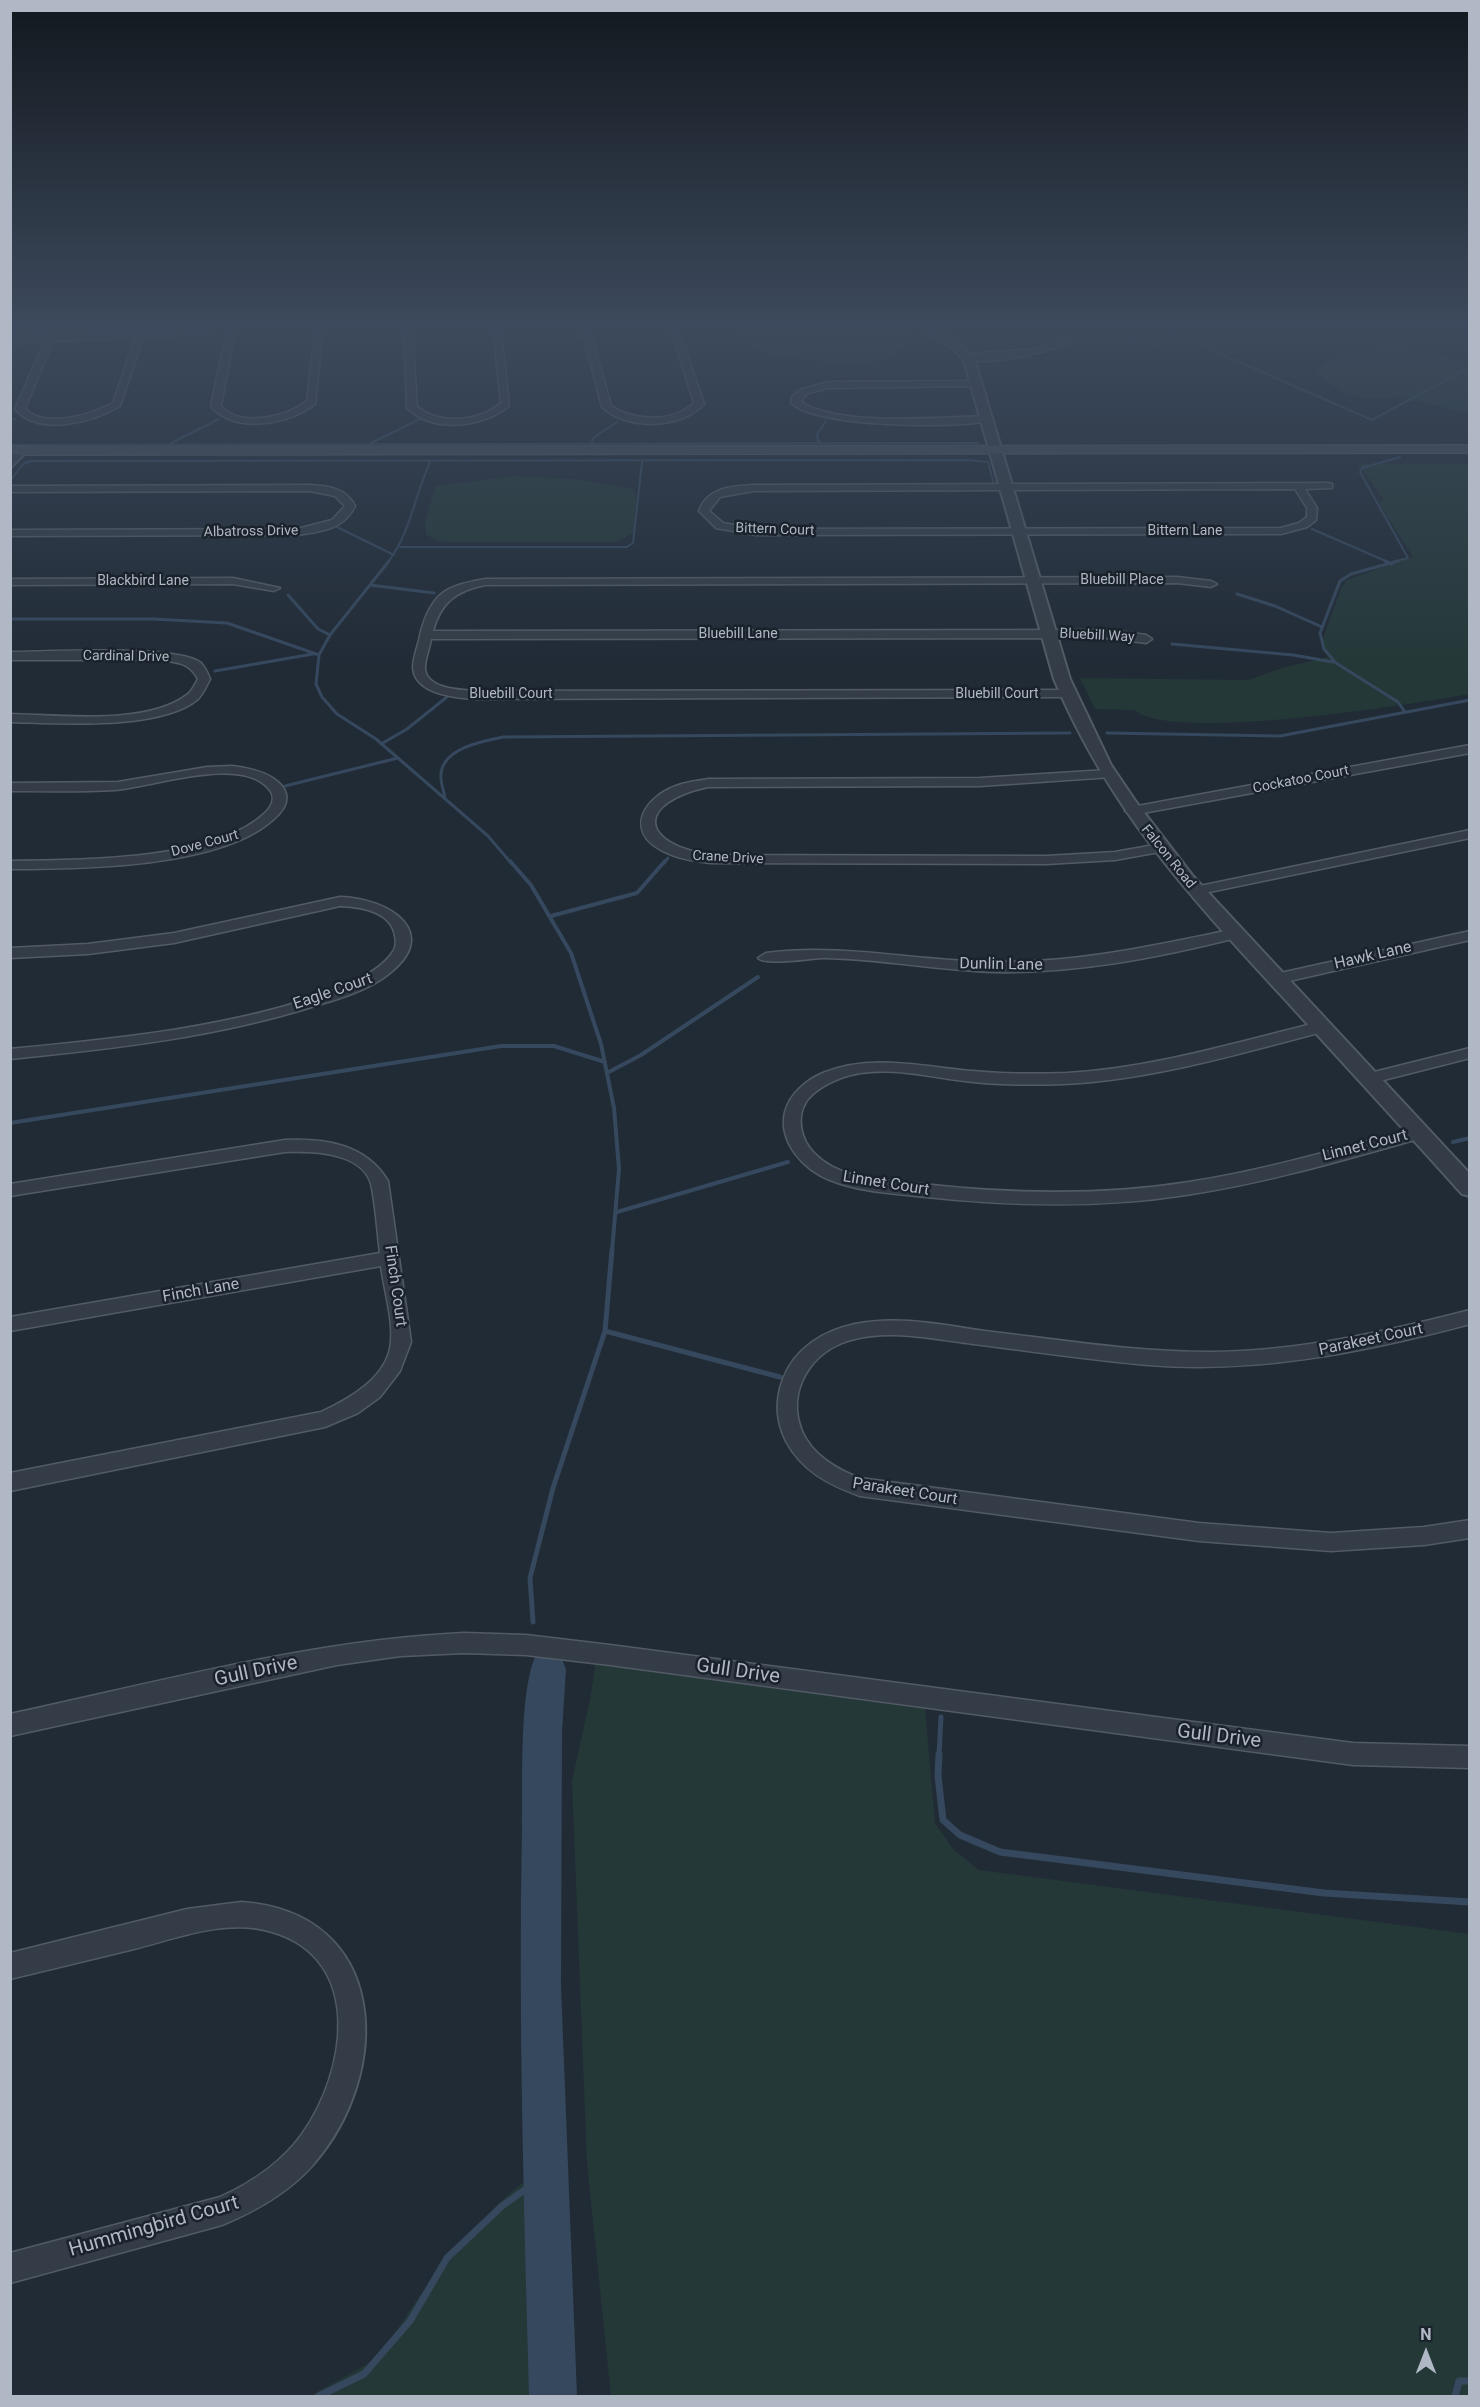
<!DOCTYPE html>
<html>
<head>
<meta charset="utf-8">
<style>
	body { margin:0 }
	#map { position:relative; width:1480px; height:2407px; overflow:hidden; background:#212b36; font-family:Roboto,sans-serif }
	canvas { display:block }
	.frame { position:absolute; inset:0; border:12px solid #afb8c4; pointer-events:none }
	.north { position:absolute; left:1396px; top:2323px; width:60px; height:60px; -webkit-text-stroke:4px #1a222b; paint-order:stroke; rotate:0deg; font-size:16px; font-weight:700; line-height:24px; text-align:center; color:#afb8c4 }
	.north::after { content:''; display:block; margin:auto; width:21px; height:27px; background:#afb8c4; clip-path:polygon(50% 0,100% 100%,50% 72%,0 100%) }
</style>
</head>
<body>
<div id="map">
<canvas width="1480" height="2407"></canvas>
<div class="frame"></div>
<div class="north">N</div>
</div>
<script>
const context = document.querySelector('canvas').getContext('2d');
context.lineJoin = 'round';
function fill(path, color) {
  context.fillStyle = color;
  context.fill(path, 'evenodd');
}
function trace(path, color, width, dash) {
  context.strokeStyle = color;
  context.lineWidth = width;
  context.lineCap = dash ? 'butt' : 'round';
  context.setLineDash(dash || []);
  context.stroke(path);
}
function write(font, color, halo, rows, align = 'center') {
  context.font = font + ' Roboto,sans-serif';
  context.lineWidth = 5;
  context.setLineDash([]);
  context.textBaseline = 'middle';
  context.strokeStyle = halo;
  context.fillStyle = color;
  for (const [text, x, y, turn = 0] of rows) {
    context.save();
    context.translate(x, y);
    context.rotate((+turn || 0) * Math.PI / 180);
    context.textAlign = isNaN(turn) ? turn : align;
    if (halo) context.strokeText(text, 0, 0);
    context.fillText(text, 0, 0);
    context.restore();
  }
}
fill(new Path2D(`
	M735,330H918C909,338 899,353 888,358C869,367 784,360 764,353C753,349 743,338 735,330Z
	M1393,347L1427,349L1469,364V414L1395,395C1374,406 1329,391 1317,370C1334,348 1368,348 1393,347Z
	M1359,464H1469V694C1415,704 1170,743 1135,710L1095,709L1080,678L1248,680L1285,667L1329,657L1322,641L1341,589L1347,580L1413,557L1380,505L1379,502L1384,500Z
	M514,476L574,479L632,489L637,494L633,533L616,542H454L437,541L426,534L425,521L436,486Z
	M593,1663L925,1709L935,1823L953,1849L979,1870L1469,1934V2396H611L587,2163L572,1781L591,1694L595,1667Z
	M529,2177L534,2285L550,2396H310L378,2358L423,2291L498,2204Z`), '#243838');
trace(new Path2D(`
	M1166,330L1372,420L1470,367
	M1092,341L1157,344L1187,339
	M10,421L15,419
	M171,443L219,419
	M822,443L818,441L817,434L826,421
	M369,444L420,419
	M592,444L593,438L617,422
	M10,445L978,443
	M10,481L23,464L31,461L968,460L988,462L994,484
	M337,527L394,555
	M1312,529L1388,562
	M400,547H627L633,543L642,462
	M388,562C410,534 415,495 430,462
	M1393,562L1408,558L1360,472L1362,468L1400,457`), '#35485d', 2);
trace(new Path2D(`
	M389,561L330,635L319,655L316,684L322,697L337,714L376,739L488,836L511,863
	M1385,561L1392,564
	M1398,561L1351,574L1340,581L1320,633L1324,649L1336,663L1398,702L1405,712
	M370,585L434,593
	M1237,594L1275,606L1322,627
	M288,595L318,629L330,635
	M10,619H153L227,623L319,655
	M1172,644L1293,655L1333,662
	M215,671L313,654
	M1107,733L1280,736L1470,700
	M381,744L407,729L447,697
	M285,786L398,758
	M445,798C444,791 440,782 441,774C443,748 483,741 503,737L1070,733
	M664,863L668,858`), '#35485d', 3);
trace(new Path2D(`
	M510,861L531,885L571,953L601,1044L614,1108L619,1169L612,1251
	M551,916L637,893L665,861
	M607,1073L641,1055L758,977
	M10,1123L501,1046H554L605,1062
	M1453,1142L1470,1138
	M617,1212L788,1162`), '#35485d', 4);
trace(new Path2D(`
	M605,1331L780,1377
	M533,1622L530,1578L553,1488L605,1331L612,1250
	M939,1755L941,1717`), '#35485d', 5);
trace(new Path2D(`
	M939,1754L938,1776L943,1820L960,1835L1000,1852L1324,1893L1470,1902
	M319,2396L364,2374L410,2321L447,2258L502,2206L546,2175
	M1455,2396L1459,2381H1470`), '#35485d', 7);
fill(new Path2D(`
	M548,1652L561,1657L566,1669L562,1732L561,1986L577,2396H529C524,2207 518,2018 522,1828C523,1786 519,1694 535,1657Z`), '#35485d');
const minor = new Path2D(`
	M141,330L145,333L120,406C93,422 39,437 15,409L46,338L50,335L54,338L25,409C46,429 90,415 113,403L137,333Z
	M227,330H235L221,406C240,428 287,417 307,401L315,330H323L315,404C290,424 234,435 211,406Z
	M404,330H412L417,407C441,425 478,422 501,403L493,330H501L509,406C483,427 433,434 407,408Z
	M582,330H590L611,406C635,421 672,423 694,403L671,330H679L704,404C681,429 627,431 602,407Z
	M1074,335L1077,340C1057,350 981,369 963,357L967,354L1035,349Z
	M976,381L979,382V386L828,388L806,394L801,402C840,427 940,417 987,416L990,417V421C954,428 817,428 791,403L792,397L800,390L828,382Z
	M1328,483L1332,484V488L1305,489L1317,508L1316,520L1307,527L1281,534L756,535L716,528L699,511C707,488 732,486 753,485ZM1295,489L1307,508V517L1299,523L1281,528L756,529L723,523L709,511L720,497L753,491Z
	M310,485C328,486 346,488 355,506C345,529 320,532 297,535L10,536V530L297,529L332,520L345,506L335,496L310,491L10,492V486Z
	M1177,577L1211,581L1217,584L1211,587L1177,583L485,585C456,591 441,602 433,631L1108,630L1146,635L1152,639L1146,643L1108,638L431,639C430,647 425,659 425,668C426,689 460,690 475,691L1072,690L1074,693L1068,697L475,699C456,698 414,694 413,667C413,659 417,648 419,640C422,625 427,609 438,597C450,585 469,582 485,579Z
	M233,578L280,588L274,591L233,584L10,585V579Z
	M10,652C46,652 177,644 201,663C205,667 208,674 210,679C207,685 203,694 198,699C160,731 58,723 10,722V714C59,715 148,726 188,694C192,691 195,684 198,679C189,662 176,662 158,660H10Z
	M1470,745V753L1132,815L1125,811L1132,807Z
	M232,766C249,768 270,772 282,786C291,798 285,809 275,818C223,868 82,869 10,869V861C79,860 214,861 265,813C272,806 276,797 269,789C241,755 153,787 115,790C80,792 45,791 10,791V783L118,782L207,767Z
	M1107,770L1112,771V777L980,786L708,787C635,803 639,844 711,855L1046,856L1115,852L1160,844L1167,848L1165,851L1115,860L1046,864L711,863C694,861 677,859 661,850C624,830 645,797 676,786C686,782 698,781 708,779L980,778Z
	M1470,830V838L1195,895L1188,891L1195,887Z
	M340,897C388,898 445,933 386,976C366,991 338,999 315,1006C217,1037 112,1049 10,1059V1049C114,1039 237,1027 334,990C355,982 382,970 394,950C396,946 396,940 395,936C391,911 361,907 340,906L174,943L88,954L10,958V948L88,944L174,933Z
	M1235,929L1240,931L1243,934L1240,937C1161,957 1075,974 993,972C936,970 881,959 825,958C811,958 765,966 758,958L766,953C844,943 919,962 997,962C1078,963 1156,945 1235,929Z
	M1470,931V940L1276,984L1268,979L1276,974Z
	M1320,1022L1326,1023L1328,1027L1326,1031C1241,1053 1152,1080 1064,1084C1034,1085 1003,1085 973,1082C930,1078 883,1063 841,1078C828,1083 814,1090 806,1102C796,1118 801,1140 814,1153C841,1181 886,1180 922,1184C1011,1194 1100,1196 1189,1182C1267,1170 1343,1147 1419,1127L1428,1133L1425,1137C1347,1159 1267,1183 1186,1195C1096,1209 1006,1206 916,1196C887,1193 857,1191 830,1180C804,1170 778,1142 785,1112C790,1094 806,1080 823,1073C872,1053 922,1067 972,1071C1003,1074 1036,1074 1067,1073C1153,1068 1237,1042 1320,1022Z
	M1470,1048V1058L1368,1084L1360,1079L1362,1075Z
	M285,1140C325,1138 366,1144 388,1181L411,1342L400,1371L380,1397L358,1413L325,1427L10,1491V1473L321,1412C349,1399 389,1377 391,1341C393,1318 384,1290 381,1266L10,1331V1317L380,1253C377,1231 376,1206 371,1184C362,1152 311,1151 285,1152L10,1196V1184Z
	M1470,1310V1324C1365,1352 1257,1374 1148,1365C1089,1360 1031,1351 973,1344C933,1339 891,1329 851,1340C811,1351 786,1391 802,1431C812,1455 838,1470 860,1478L1199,1523L1331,1533L1424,1527L1470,1520V1538L1424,1545L1331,1551L1199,1541L860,1496C829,1485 802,1471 786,1441C776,1421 775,1400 783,1379C795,1348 823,1331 855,1324C898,1315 943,1325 985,1331C1060,1340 1135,1352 1211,1352C1299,1351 1385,1332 1470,1310Z
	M464,1633L526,1635L610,1645L1353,1743L1470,1746V1768L1353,1765L610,1665L526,1655L464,1653L401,1656L337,1665L10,1736V1714C160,1682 311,1640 464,1633Z
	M241,1902C390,1912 394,2073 313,2165C288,2193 256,2211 222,2225L10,2283V2253L220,2197C251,2183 282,2162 302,2134C346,2073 365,1959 272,1932C227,1918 178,1938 134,1949C93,1959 52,1969 10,1979V1953L187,1909Z`);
const tertiary = new Path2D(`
	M151,330H216L211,333L10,343V337Z
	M924,330C946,330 962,344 975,361L1070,679L1111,765L1136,802L1192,875L1470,1174V1196L1462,1194C1402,1127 1341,1061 1281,995C1187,893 1109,809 1054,679L964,361L953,348Z
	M21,447L27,451L10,468V456Z`);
const secondary = new Path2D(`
	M1470,445V453L10,455V447Z`);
trace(minor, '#525b65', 3);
trace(tertiary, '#525b65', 4);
trace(secondary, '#525b65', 2);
fill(minor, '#343d47');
fill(tertiary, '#343d47');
fill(secondary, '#434c5a');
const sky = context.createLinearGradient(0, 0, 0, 667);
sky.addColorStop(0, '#12181e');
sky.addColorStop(0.49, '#3d4a5d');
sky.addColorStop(1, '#3d4a5d00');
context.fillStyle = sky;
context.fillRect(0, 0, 1480, 667);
write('14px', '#afb8c4', '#1a222b', [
	["Bittern Court",775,530,2],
	["Bittern Lane",1185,531],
	["Albatross Drive",251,532,-1],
	["Bluebill Place",1122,580],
	["Blackbird Lane",143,581],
	["Bluebill Lane",738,634],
	["Bluebill Way",1097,636,3],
	["Cardinal Drive",126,657,1],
	["Bluebill Court",511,694],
	["Bluebill Court",997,694],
	["Cockatoo Court",1301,780,-11],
	["Dove Court",205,844,-15],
	["Falcon Road",1168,857,51],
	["Crane Drive",728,858,3]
]);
write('16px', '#afb8c4', '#1a222b', [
	["Hawk Lane",1373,956,-13],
	["Dunlin Lane",1001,965,1],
	["Eagle Court",333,992,-19],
	["Linnet Court",1365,1146,-14],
	["Linnet Court",886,1184,9],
	["Finch Court",395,1286,82],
	["Finch Lane",201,1291,-10],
	["Parakeet Court",1371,1340,-12],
	["Parakeet Court",905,1492,9]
]);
write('20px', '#afb8c4', '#1a222b', [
	["Gull Drive",256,1672,-12],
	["Gull Drive",738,1672,8],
	["Gull Drive",1219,1737,7],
	["Hummingbird Court",154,2227,-16]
]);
</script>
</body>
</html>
